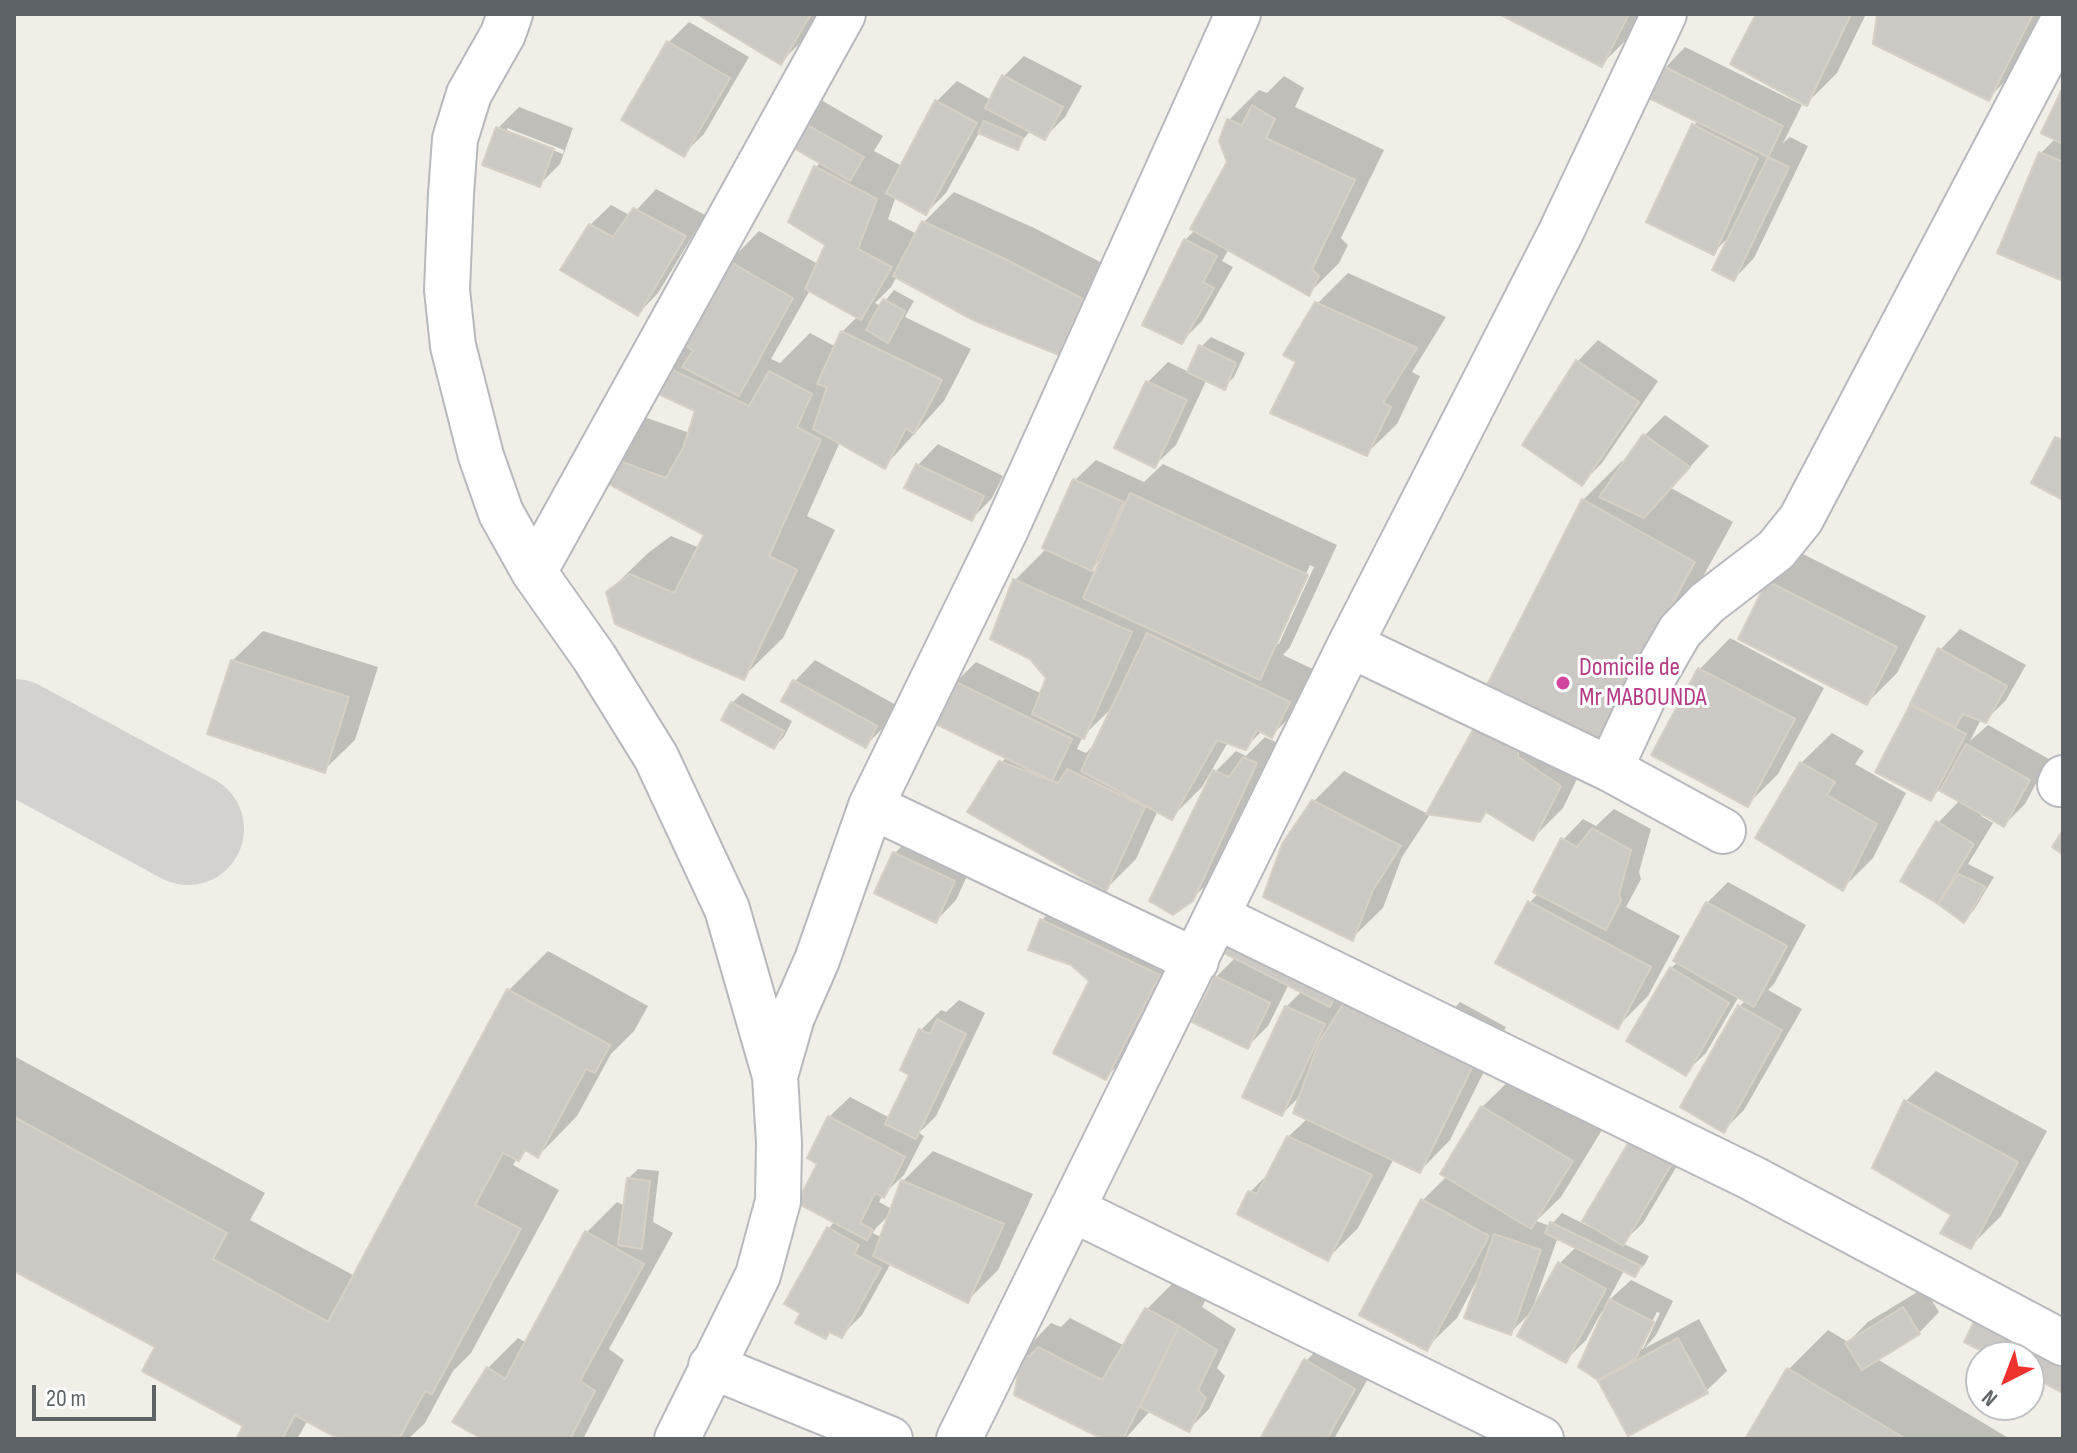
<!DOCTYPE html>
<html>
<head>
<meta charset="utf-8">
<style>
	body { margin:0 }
	#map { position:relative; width:2077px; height:1453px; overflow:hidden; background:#f1eee7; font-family:"Sofia Sans Condensed",sans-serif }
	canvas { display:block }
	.frame { position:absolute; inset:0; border:16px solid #5e6367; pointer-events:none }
	.north { position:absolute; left:1965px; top:1341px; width:80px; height:80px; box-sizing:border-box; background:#fff; border:2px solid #bfc1c2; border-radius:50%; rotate:222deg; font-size:22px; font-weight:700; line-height:32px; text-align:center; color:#5e6367 }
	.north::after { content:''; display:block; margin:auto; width:28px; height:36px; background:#f0322e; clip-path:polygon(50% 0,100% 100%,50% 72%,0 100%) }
	.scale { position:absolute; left:32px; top:1385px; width:124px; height:36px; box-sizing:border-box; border:4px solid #5e6367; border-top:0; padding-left:10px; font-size:24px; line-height:28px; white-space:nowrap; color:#5e6367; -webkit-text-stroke:6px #fff; paint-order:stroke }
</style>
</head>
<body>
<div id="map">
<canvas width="2077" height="1453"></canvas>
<div class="frame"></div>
<div class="north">N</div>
<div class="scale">20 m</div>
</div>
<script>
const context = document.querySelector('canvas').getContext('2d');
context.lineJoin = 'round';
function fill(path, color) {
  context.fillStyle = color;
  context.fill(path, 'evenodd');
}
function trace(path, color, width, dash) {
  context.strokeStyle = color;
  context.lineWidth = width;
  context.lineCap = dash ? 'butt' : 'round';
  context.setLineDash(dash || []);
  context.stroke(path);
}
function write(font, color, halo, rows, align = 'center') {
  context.font = font + ' "Sofia Sans Condensed",sans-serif';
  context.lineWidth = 6;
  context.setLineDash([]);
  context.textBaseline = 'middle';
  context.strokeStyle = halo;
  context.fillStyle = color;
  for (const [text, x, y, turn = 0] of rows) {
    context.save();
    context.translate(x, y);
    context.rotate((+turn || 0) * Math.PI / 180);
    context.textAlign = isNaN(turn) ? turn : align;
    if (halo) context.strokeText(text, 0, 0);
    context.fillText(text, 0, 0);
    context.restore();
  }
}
fill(new Path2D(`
	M701,14H826L820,23L781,62Z
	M1503,14H1642L1632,34L1601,65Z
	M1758,14H1866L1837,73L1807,103Z
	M1879,14H2046L2019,68L1988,98Z
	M689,22L749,57L704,134L683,154L669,42Z
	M1685,47L1802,105L1783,143L1790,137L1808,146L1754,258L1734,279L1731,235L1714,252L1649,221L1694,125L1699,120L1665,68Z
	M1024,56L1082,86L1065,117L1045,137L1031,130L1017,147L980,131L946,193L926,213L896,196L888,219L917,234L924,222L954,192L1034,228L1112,268L1089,322L1059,353L897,276L891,287L875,303L881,306L894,290L914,301L905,317L971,349L944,401L885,466L840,442L807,516L835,530L783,638L743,677L608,592L648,553L671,536L700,548L707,534L608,457L647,418L690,433L697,410L643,385L729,262L759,231L818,264L827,244L816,167L821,162L782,140L816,97L883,136L874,151L902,166L937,101L957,81L991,100L1004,76ZM810,290L858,316L842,332L836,347L810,333L780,363L771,359Z
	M1284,76L1304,88L1295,107L1384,150L1341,238L1348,245L1339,263L1309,293L1229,249L1222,261L1233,267L1202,321L1181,342L1185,240L1195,230L1229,162V120L1259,90L1267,93Z
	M2063,92V279L2041,153L2056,138Z
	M519,107L573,128L560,164L539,185L498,128ZM507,128L564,150L563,154L507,133Z
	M656,189L705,215L658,293L638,314L590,225L611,205L631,216Z
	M1348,273L1446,317L1412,372L1420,376L1397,424L1366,454L1298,361L1317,304Z
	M1211,337L1245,353L1234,377L1224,387L1207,379L1176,445L1155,465L1148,382L1168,362L1189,372L1201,347Z
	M1598,340L1658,381L1602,463L1582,483L1525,444L1578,361Z
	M1665,415L1709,446L1671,488L1733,522L1632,706L1593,746L1563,808L1533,838L1488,811L1479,820L1431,813L1402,857L1383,908L1352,938L1314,801L1344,771L1428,814L1476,730L1583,500L1622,461L1625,463L1644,436Z
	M938,444L1003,476L992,498L972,519L918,465Z
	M1096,460L1144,482L1163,464L1337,545L1290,647L1283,655L1319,672L1302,705L1272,735L1263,730L1246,747L1228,742L1202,787L1172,817L1158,810L1136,859L1106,889L1001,763L1007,757L956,682L976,662L1042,694L1049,677L1015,580L1047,548L1075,480ZM1103,557L1097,573L1090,570ZM1310,565L1314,567L1279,644H1275ZM1113,707L1098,740L1086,753L1077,749L1083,736Z
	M1799,552L1926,616L1897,673L1867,703L1769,582Z
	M1960,629L2026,665L2006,700L1985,721L1981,719L1970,741L1988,725L2049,759L2025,804L2004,825L1983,813L1981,816L1993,823L1968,864L1994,877L1974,910L1964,920L1939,902L1938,823L1960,800L1940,789L1931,799L1877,771L1940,650Z
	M263,631L378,667L355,740L324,770L232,661Z
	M1730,638L1824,688L1778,774L1748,804L1654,754L1700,669Z
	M815,660L896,705L886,725L865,746L795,681Z
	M742,693L792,721L784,737L774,747L732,703Z
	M1832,733L1864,751L1855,764L1906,793L1873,858L1843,888L1801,763Z
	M1265,737L1276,742L1213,878L1191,900L1215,772L1236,751L1246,756Z
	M1614,809L1651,829L1639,872L1641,879L1626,907L1680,936L1648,996L1618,1026L1498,962L1530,902L1539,893L1563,840L1583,819L1596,826Z
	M915,833L974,861L956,900L936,921L895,853Z
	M1728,882L1806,925L1774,984L1768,990L1802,1009L1744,1110L1724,1130L1683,1106L1740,1006L1746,1000L1739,996L1706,1053L1685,1073L1671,968L1678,962L1707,903Z
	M1072,890L1189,945L1136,1047L1106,1077L1091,981L1072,963L1042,920Z
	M548,951L648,1006L634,1031L611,1054L577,1116L538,1156L528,1150L517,1158L513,1165L559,1190L471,1353L453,1371L425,1423L408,1439H343L308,1420L297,1439H238L246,1425L157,1347L14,1269V1056L265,1193L250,1220L355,1276L508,991Z
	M1236,957L1350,984L1335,999L1346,1004L1452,1011L1460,1002L1506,1027L1450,1140L1420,1171L1394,1158L1358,1228L1328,1258L1250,1192L1272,1170L1288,1137L1308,1118L1303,1093L1282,1114L1286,1007L1302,991L1289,984L1268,1026L1247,1047L1216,977Z
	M959,1000L985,1013L936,1116L919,1133L924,1136L904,1175L883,1195L879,1202L892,1209L903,1181L933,1151L1033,1194L998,1270L967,1301L891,1263L862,1315L841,1336L831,1330L825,1336L803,1312L787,1303L829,1228L835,1221L820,1163L829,1117L850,1097L890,1118L911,1074L921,1030L941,1010L946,1012ZM891,1213L882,1238L873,1233L876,1228Z
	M1936,1071L2047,1131L2001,1216L1971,1246L1905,1102Z
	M1513,1077L1602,1130L1561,1197L1536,1221L1550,1226L1562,1213L1592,1228L1693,1139L1643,1223L1622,1243L1649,1256L1645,1264L1635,1274L1625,1269L1607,1302L1631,1280L1673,1301L1656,1335L1645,1348L1699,1319L1727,1371L1706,1391L1628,1433L1601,1379L1581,1366L1605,1312L1602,1311L1586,1340L1566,1360L1532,1311L1510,1333L1476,1282L1457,1318L1426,1348L1423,1200L1447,1176L1482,1107ZM1558,1237L1577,1246L1559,1264L1535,1308L1533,1307ZM1657,1312L1660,1313L1643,1349H1638Z
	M638,1169L659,1171L653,1222L673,1233L609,1349L624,1360L583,1439H486L488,1368L518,1338L527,1343L587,1232L617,1202L625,1206L628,1179Z
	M1177,1279L1208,1295L1202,1307L1236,1329L1217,1368L1225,1376L1209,1409L1189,1429L1151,1410L1125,1439H1107L1021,1354L1051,1323L1061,1327L1070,1318L1125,1346L1147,1309Z
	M1924,1288L1939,1312L1919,1333L1877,1359L2010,1439H1747L1789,1369L1828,1330L1848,1342L1868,1322Z
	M1327,1340L1374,1368L1334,1439H1263L1306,1361Z`), '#0003');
trace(new Path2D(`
	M14,735L188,829`), '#d3d2cf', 112);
const building = new Path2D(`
	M697,14H811L781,65Z
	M1499,14H1629L1602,67Z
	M1756,14H1851L1807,106L1730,64Z
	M1877,14H2033L1989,101L1873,44Z
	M667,41L730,78L684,157L621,120Z
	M1663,66L1783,126L1768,157L1647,97Z
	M1002,75L1063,107L1045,140L985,108Z
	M2063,87V144L2041,133Z
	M935,100L977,123L926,215L886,193Z
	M1252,105L1275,119L1266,138L1355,180L1312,269L1319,276L1309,296L1190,229L1227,162L1219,141L1227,119L1242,125Z
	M793,117L864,157L850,181L780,140Z
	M984,121L1023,138L1018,150L978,133Z
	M1692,124L1758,158L1714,255L1646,222Z
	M496,127L554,149L540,187L482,165Z
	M2039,152L2063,162V281L1997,253Z
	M1768,157L1789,167L1734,281L1712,270Z
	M814,166L877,199L858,249L892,267L861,320L805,289L825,245L788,222Z
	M633,208L686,236L638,316L560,270L589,224L613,237Z
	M922,221L1003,258L1083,299L1059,355L973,320L893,276Z
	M1184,239L1217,256L1203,282L1214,288L1182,344L1142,325Z
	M727,260L793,298L739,396L682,367L693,351L679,340Z
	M883,299L905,311L888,343L866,330Z
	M1315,302L1417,348L1383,403L1391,407L1367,456L1270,413L1296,362L1283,355Z
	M841,331L942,380L914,434L906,428L885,469L813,429L827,387L817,384Z
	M1199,345L1236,363L1225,390L1187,372Z
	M649,359L749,406L769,371L812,394L797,427L821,440L769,556L797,570L744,680L615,624L606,592L630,574L674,593L704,535L596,477L606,456L666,478L683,448L695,411L641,386Z
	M1576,360L1639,402L1582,486L1522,445Z
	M1146,381L1187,400L1155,468L1114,448Z
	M1643,434L1690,467L1644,518L1599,497Z
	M2055,437L2063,440V500L2031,483Z
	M916,464L984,496L972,521L904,488Z
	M1073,479L1124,502L1092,571L1042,548Z
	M1130,493L1308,575L1260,680L1083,598Z
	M1582,499L1695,562L1593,748L1485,689Z
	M1013,579L1132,632L1084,739L1032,714L1046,678L1030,659L990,639Z
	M1767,581L1897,647L1867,705L1738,639Z
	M1147,633L1290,702L1272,738L1257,730L1246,750L1217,740L1172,820L1081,771Z
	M1938,648L2007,686L1986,723L1963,714L1955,727L1910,704Z
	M231,660L349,697L325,773L207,734Z
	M1698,668L1795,719L1748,807L1651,755Z
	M793,680L877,726L866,748L781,701Z
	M954,681L1072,739L1052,781L934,723Z
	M731,702L784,731L774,749L721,720Z
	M1910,705L1966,734L1931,801L1875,772Z
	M1474,728L1518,750V757L1561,786L1533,841L1486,812L1480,822L1426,814Z
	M1966,744L2030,780L2004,827L1940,791Z
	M1243,757L1257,763L1193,901L1173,915L1149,901L1213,770L1229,777Z
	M999,761L1058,783L1067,769L1145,807L1106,892L967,812Z
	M1800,762L1835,782L1827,795L1877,824L1843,891L1755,838Z
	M1312,800L1401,846L1373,890L1353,941L1263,897L1282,844Z
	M1936,821L1974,844L1938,904L1900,881Z
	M1592,828L1631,850L1619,894L1621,901L1606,930L1533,892L1561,838L1577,847Z
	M2063,830V855L2052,847Z
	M893,852L955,881L936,923L874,893Z
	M1959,874L1986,887L1964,923L1938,904Z
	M1528,901L1651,967L1618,1029L1495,963Z
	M1706,902L1787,946L1754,1007L1673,961Z
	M1040,919L1160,975L1106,1080L1053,1053L1089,981L1071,965L1028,950Z
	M1232,933L1339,989L1330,1007L1222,952Z
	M1670,967L1729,1003L1686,1076L1626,1041Z
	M1215,976L1270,1003L1248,1049L1192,1022Z
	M507,989L610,1045L595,1073L586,1069L538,1158L525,1150L519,1161L503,1153L475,1205L521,1229L432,1394L425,1391L399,1439H339L295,1415L282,1439H236L243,1426L142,1371L155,1347L14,1271V1117L227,1233L213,1259L328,1322Z
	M1344,1003L1423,1042L1428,1032L1477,1058L1420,1173L1293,1113L1319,1042Z
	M1738,1005L1782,1030L1724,1133L1680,1107Z
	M1285,1006L1325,1024L1282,1116L1242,1097Z
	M937,1019L966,1034L916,1139L885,1124L909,1075L900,1070L919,1029L930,1034Z
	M1904,1100L2018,1162L1971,1249L1940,1233L1951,1215L1872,1168Z
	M1481,1106L1573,1161L1531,1229L1440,1174Z
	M828,1116L905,1157L884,1198L875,1193L860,1223L873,1230L867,1240L797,1203L817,1164L807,1158Z
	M1633,1135L1674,1160L1623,1246L1582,1221Z
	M1287,1136L1372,1175L1328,1261L1237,1214L1248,1191L1257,1194Z
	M627,1178L650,1181L642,1249L618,1245Z
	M901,1180L1004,1224L968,1303L873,1256Z
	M1421,1199L1489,1236L1427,1351L1359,1315Z
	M1550,1222L1641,1266L1635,1277L1545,1233Z
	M827,1227L859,1245L854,1254L881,1268L842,1338L829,1332L826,1339L795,1323L800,1313L784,1304Z
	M585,1231L644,1264L580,1381L595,1391L570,1439H482L452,1422L487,1367L505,1379Z
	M1494,1234L1541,1250L1511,1335L1464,1318Z
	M1558,1262L1606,1289L1566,1363L1517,1336Z
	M1609,1299L1654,1322L1636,1358L1598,1380L1578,1367Z
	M1903,1307L1920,1334L1862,1370L1845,1343Z
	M1145,1308L1179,1326L1123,1439H1103L1014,1395L1018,1374L1009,1368L1019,1352L1029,1357L1038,1347L1102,1380Z
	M1977,1315L2063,1360V1393L2029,1375V1357H1994L1964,1342Z
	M1179,1326L1217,1350L1198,1390L1206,1398L1189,1432L1140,1407Z
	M1678,1338L1708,1393L1628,1436L1598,1381Z
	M1304,1359L1355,1389L1327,1439H1260Z
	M1787,1368L1906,1439H1745Z`);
fill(building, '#ccc9c4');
trace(building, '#d6cfc5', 2);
const minor = new Path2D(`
	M510,14L503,34L469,94L455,139L451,194L447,290L453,346L481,456L501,513L534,572L594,657L656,757L727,909L775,1076L779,1143L778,1201L758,1275L677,1439
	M534,572L843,14
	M1350,645L1610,769L1723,831
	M1610,769L1650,683L1680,631L1707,603L1776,550L1801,519L2063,21
	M2060,784L2063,778
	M871,806L1196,961
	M1218,917L1752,1178L2063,1343
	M775,1076L792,1017L817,960L871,806L1006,529L1238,14
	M1072,1209L1541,1439
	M711,1366L890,1439
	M959,1439L1350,645L1560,234L1664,14`);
trace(minor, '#b7b9bd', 48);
trace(minor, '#fff', 44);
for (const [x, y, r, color] of [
	[1563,683,8,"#d1479c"]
]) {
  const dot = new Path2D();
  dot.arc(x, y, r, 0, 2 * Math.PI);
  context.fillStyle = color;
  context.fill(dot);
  trace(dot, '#fff', 3);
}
write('26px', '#b23c85', '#fff', [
	["Domicile de",1579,668],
	["Mr MABOUNDA",1579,698]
], 'left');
</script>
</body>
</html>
